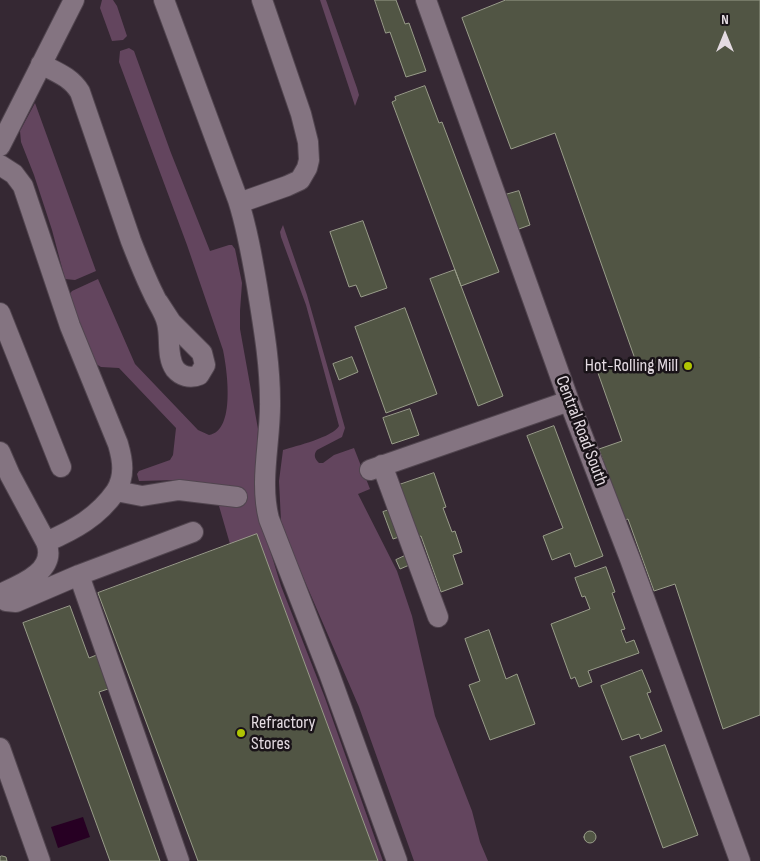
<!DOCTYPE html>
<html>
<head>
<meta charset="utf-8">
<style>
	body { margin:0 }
	#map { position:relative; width:760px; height:861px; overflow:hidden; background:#352833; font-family:"Sofia Sans Condensed",sans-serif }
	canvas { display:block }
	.north { position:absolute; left:700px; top:10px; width:50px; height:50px; -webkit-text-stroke:4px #191318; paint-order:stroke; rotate:0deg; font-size:14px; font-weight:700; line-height:20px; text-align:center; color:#e4dbe2 }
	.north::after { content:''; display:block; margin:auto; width:18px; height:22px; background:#e4dbe2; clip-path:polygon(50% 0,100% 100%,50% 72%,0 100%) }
</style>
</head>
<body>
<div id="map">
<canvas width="760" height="861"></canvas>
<div class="north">N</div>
</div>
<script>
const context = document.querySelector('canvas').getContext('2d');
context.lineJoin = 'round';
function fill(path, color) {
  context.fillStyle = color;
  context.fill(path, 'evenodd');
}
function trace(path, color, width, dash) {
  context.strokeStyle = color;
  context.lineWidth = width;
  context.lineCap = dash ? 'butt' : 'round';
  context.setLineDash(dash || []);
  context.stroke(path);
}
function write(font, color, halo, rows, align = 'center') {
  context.font = font + ' "Sofia Sans Condensed",sans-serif';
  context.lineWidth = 5;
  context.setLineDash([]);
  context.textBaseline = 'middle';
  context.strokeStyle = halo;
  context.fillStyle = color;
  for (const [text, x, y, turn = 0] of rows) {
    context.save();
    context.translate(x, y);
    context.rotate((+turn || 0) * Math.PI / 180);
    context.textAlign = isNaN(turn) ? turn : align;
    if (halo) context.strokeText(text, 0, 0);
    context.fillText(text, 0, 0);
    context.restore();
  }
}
fill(new Path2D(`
	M102,0H113L117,6L127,36L123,40L112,41L100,8Z
	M320,0H326L357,88L359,95L355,106Z
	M129,48L134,51L171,153L210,251L229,245H232L235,249L242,283L240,311V329L258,429L255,486L263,527L281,586L325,698L383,861H378L257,535L230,544L219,506L220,503L241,489L176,480L139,481L137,474L139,471L170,460L173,455L176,428L119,368L101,367L96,364L70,298L69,295L72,291L98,279L135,364L198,430L209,435C236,431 227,369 223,350L187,245L119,62L120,51Z
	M35,103L96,271L75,280L65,279L52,230L34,175L21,142L20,131Z
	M283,225L307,295L345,428L342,437L317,450C313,455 315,459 319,463H323L334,455L354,448L370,489L358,494L397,571L412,616L435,716L472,811L480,842L488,861H414L359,707L297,563L281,521L279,481L283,450C296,446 333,437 339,426L306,305L281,237L280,232Z`), '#63455e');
fill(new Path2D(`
	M83,817L90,837L58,848L51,827Z`), '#270023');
const building = new Path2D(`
	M375,0H396L405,24L409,23L426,71L406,77L390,32L386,33Z
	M506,0H760V715L723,729L675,584L654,591L628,519L623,521L599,449L622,441L598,373L635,359L555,133L511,149L462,18Z
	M425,86L439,123L442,122L499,272L461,286L392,102L396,100L395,97Z
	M519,191L530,225L516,230L505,195Z
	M363,221L387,288L361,297L356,285L349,287L330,232Z
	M455,270L503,396L478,406L430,279Z
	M405,308L437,394L386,413L355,327Z
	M352,357L358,372L339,380L333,364Z
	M410,409L419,435L392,444L383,418Z
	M554,426L603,556L575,567L570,553L552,560L543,536L563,528L527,436Z
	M434,473L446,507L443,508L452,532L455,531L462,552L453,555L463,584L441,592L421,536L414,538L396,486Z
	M395,508L405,535L393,539L383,512Z
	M257,534L269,567L378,861H198L98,593Z
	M409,554L414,563L400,569L396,560Z
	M606,567L615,592L612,593L625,629L621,630L626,643L634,640L639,653L588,671L592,682L579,687L575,677L571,679L551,624L590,609L585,596L582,597L575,578Z
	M70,606L89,658L99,654L111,688L99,692L160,861H110L23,623Z
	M489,630L506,679L517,674L535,724L490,740L469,685L480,681L465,639Z
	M642,670L651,692L647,693L662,731L641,739L639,734L622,740L601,686Z
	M665,745L698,835L663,848L630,757Z
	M584 837a6 6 0 1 1 12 0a6 6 0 1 1-12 0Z
	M2,856L6,857L7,861H0V857Z`);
fill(building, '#515544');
trace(building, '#999d8a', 1);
const minor = new Path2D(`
	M164,0L238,200C247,228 252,257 257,286C263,324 270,362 270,401C271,439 259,481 269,519L329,673L397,861
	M426,0L569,401L630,559L740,861
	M41,64C56,72 71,77 80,92L131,241C138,259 145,277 154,295C158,304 165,313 167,323C171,338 166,356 175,369C181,376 190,379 199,375L205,365L202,353L171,322L158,302
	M0,146L74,0
	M0,165L14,174L23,186L70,326L118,444C123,461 125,476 116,491
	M239,203L287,186L300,180L307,168L309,160L308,142L301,114L262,0
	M0,313L61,467
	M0,452L10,475L46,542
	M382,465L438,617
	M370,470L569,401
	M79,575L179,861
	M0,594C20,585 58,571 46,542C74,530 98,517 116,491L142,496L179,490L237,497
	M0,595L6,601L16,602L79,575L193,532
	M0,748L40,861`);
trace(minor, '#51454f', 22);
trace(minor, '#847481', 20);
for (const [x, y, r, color] of [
	[688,366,5,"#b0c503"],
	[241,733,5,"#b0c503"]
]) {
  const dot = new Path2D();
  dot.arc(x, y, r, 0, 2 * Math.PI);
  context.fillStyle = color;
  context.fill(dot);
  trace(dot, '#191318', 2);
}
write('18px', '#e4dbe2', '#191318', [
	["Hot-Rolling Mill",678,366],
	["Refractory",251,723,"left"],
	["Stores",251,744,"left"]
], 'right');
write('18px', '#e4dbe2', '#191318', [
	["Central Road South",581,431,69]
]);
</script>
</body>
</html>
